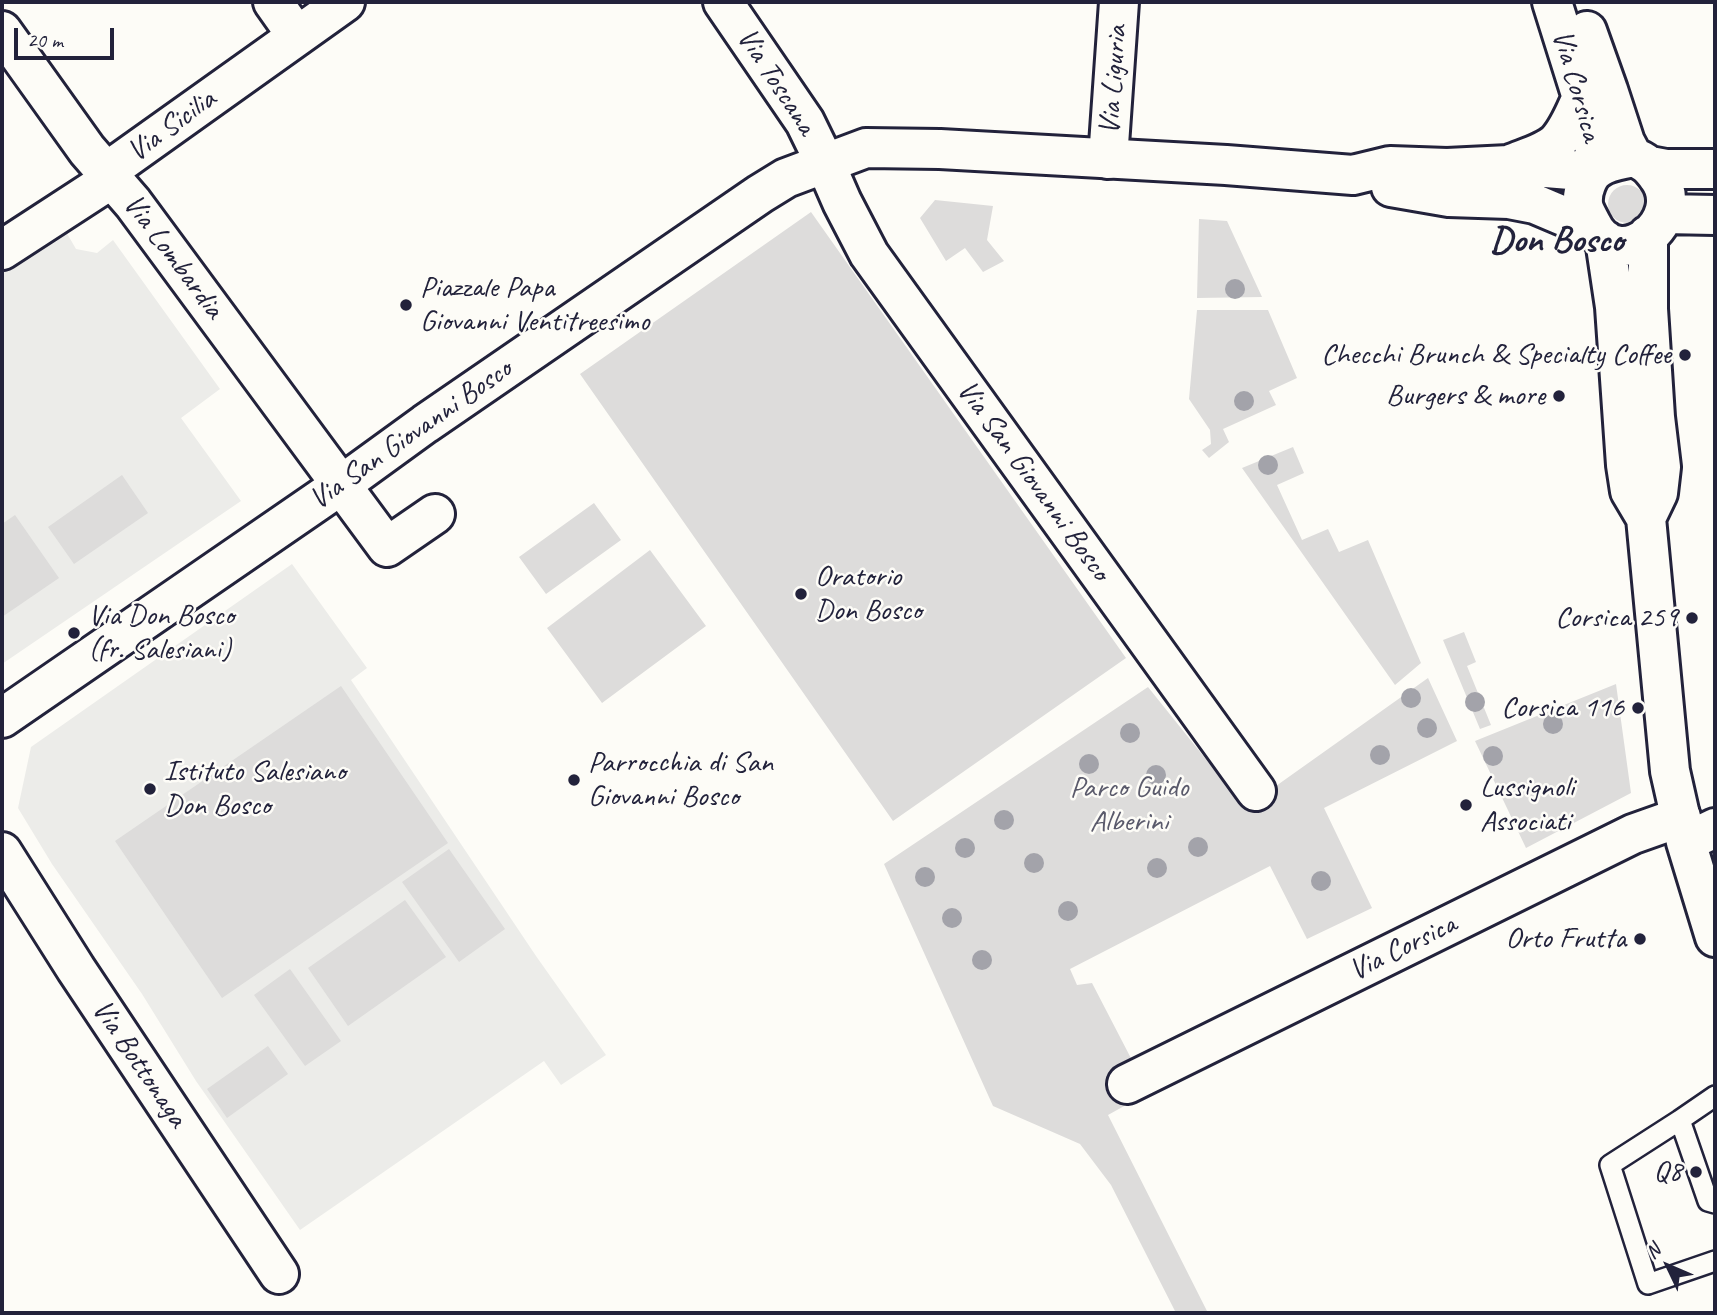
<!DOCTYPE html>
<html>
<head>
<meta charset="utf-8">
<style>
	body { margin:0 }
	#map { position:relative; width:1717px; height:1315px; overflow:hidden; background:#fdfcf7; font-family:Caveat,sans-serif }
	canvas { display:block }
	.frame { position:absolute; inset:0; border:4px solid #22223b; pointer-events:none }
	.north { position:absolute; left:1633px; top:1231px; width:70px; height:70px; -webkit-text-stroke:5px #fdfcf7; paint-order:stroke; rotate:314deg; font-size:19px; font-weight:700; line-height:28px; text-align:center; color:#22223b }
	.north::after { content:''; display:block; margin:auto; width:24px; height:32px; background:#22223b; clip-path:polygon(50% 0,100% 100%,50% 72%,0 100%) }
	.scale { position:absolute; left:14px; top:28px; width:100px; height:32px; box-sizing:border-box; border:4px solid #22223b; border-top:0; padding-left:9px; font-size:21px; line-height:24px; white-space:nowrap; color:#22223b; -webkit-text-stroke:5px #fdfcf7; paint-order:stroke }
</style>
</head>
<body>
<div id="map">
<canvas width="1717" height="1315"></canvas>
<div class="frame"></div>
<div class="north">N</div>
<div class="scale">20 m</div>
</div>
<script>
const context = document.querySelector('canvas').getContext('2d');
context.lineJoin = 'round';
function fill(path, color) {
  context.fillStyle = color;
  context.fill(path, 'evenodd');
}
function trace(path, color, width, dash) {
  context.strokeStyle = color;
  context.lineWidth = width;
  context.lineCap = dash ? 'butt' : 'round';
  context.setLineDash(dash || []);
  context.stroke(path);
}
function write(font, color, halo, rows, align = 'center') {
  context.font = font + ' Caveat,sans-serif';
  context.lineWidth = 5;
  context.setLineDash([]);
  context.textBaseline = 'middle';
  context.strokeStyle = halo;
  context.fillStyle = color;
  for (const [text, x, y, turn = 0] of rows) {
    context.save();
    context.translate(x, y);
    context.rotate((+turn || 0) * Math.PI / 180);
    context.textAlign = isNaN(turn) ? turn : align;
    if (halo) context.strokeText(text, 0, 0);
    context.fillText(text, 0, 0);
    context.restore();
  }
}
fill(new Path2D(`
	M65,230L76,249L97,253L113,240L220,389L181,418L241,501L2,664V273Z
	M292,564L367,668L351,680L536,956L606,1055L561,1085L544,1061L300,1230L196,1081L142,994L52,864L18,808L31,747Z`), '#ecece9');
fill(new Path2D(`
	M1608 204a19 19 0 1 1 38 0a19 19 0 1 1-38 0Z
	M935,200L993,206L987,240L1004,261L983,272L965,248L946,261L920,218Z
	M811,212L1126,658L893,821L580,374Z
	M1199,219L1227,221L1262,297L1197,298Z
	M1197,310H1268L1297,378L1269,391L1276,405L1223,429L1229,442L1209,458L1202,450L1211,444L1210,430L1189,399Z
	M1293,447L1304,473L1277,485L1302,540L1328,529L1339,552L1368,540L1421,663L1395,685L1242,468Z
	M122,475L148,513L74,564L48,527Z
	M594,503L621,540L546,594L519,557Z
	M15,515L59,578L2,617V524Z
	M650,550L706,626L602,703L547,628Z
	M1464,632L1476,662L1467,666L1491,725L1480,729L1443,640Z
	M1428,678L1457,741L1324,808L1372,908L1307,939L1270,866L1070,969L1077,985L1092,983L1135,1066V1100L1108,1115L1208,1313H1176L1111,1185L1080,1144L993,1106L884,864L1148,687L1245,808Z
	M1616,684L1631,793L1526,848L1475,741Z
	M341,686L448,843L222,998L115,841Z
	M449,849L505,929L459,962L402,882Z
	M405,900L446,957L348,1026L308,968Z
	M290,969L341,1041L305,1066L254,995Z
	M268,1046L288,1074L227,1118L207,1089Z`), '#dddcdb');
const lane = new Path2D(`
	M1715,1096L1680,1120L1708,1201L1715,1203
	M1680,1120L1610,1165L1648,1284L1715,1261`);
const street = new Path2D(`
	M273,2L297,36
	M723,2L805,122L825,163L842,202L869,254L1256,791
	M2,31L87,150L133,203L387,547L435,514
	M1108,159L1119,2
	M2,250L99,187L122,161L345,2
	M2,852L76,969L279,1274
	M1127,1084L1633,834L1681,817`);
const secondary = new Path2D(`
	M1552,2L1589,120L1595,151V170
	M1587,31L1608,90L1625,142L1633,157
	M1633,157C1645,161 1651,167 1658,177C1690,220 1618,279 1591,223C1588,217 1583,209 1583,203C1582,191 1588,175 1597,169C1607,161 1621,160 1633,157Z
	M1511,164C1525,158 1545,153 1557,142C1569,129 1575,112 1582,97
	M1650,166L1666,169H1715
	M1391,187L1449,197L1509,199L1535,204L1594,229
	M1664,214L1715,215
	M1605,240L1615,307L1626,465L1630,491L1646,518L1670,771L1686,842L1715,937
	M1646,518L1658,493L1661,467L1655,417L1648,309V235
	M2,718L341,485L425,424L760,194L786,178L866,148L940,149L1226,165L1353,175L1390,166L1447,168L1509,165L1583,171L1595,170
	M1686,842L1715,828`);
trace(lane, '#22223b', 24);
trace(street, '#22223b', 44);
trace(secondary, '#22223b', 44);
trace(lane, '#fdfcf7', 19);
trace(street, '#fdfcf7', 38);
trace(secondary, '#fdfcf7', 38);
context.fillStyle = '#a3a3aa';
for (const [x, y] of [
	[1235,289],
	[1244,401],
	[1268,465],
	[1411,698],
	[1475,702],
	[1553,724],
	[1427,728],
	[1130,733],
	[1380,755],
	[1493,756],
	[1089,764],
	[1156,775],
	[1004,820],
	[1198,847],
	[965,848],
	[1034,863],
	[1157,868],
	[925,877],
	[1321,881],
	[1068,911],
	[952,918],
	[982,960]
]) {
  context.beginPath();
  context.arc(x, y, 10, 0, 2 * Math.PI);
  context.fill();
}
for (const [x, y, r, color] of [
	[406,305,7,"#22223b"],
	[1685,355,7,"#22223b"],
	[1559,396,7,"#22223b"],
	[801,594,7,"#22223b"],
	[1692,618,7,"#22223b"],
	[74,633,7,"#22223b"],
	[1638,708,7,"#22223b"],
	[574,780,7,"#22223b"],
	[150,789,7,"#22223b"],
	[1466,805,7,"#22223b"],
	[1640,939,7,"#22223b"],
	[1696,1172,7,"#22223b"]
]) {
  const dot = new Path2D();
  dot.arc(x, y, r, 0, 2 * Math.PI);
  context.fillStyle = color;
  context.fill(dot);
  trace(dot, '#fdfcf7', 2.5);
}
write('30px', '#22223b', '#fdfcf7', [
	["Via Liguria",1114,80,-86],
	["Via Toscana",776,82,57],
	["Via Corsica",1576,86,74],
	["Via Sicilia",172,126,-36],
	["Via Lombardia",173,257,53],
	["Via San Giovanni Bosco",411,435,-35],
	["Via San Giovanni Bosco",1033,481,54],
	["Via Corsica",1403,948,-26],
	["Via Bottonaga",139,1064,56]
]);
write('30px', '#22223b', '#fdfcf7', [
	["Piazzale Papa",420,288],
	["Giovanni Ventitreesimo",420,322],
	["Checchi Brunch & Specialty Coffee",1671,355,"right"],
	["Burgers & more",1545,396,"right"],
	["Oratorio",815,577],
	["Don Bosco",815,611],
	["Via Don Bosco",88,616],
	["(fr. Salesiani)",88,650],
	["Corsica 259",1678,618,"right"],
	["Corsica 116",1624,708,"right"],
	["Parrocchia di San",588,763],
	["Giovanni Bosco",588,797],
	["Istituto Salesiano",164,772],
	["Don Bosco",164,806],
	["Lussignoli",1480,788],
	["Associati",1480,822],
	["Orto Frutta",1626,939,"right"],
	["Q8",1682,1172,"right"]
], 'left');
write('30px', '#5a5a6b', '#fdfcf7', [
	["Parco Guido",1129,788],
	["Alberini",1129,822]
]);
write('bold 37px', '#22223b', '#fdfcf7', [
	["Don Bosco",1557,241]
]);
</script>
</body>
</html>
